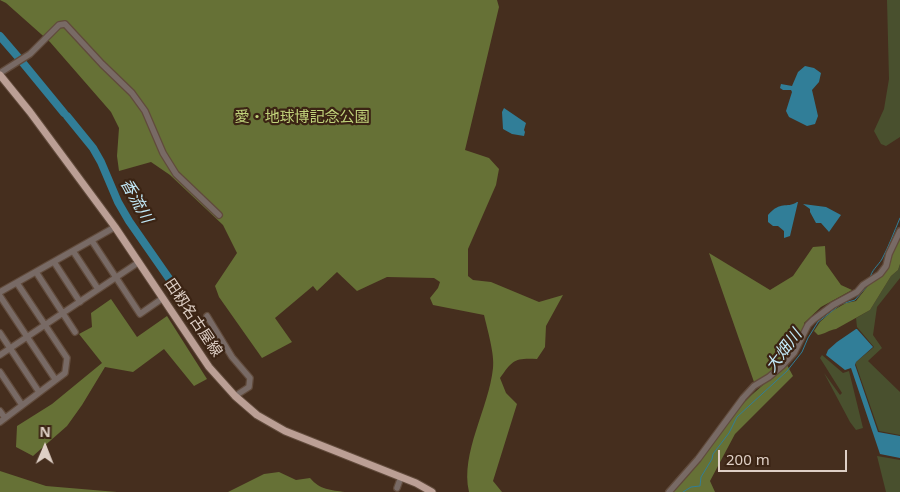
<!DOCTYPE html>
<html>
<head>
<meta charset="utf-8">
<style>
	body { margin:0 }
	#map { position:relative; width:900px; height:492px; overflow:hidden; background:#452e1e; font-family:"Noto Sans",sans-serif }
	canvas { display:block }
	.north { position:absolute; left:20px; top:422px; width:50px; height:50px; -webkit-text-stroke:4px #3b2414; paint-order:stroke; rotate:1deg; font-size:14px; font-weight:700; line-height:20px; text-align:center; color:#decfc5 }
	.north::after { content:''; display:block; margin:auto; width:18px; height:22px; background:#decfc5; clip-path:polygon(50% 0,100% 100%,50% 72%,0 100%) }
	.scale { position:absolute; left:718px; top:450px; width:129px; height:22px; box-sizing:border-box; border:2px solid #decfc5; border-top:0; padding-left:6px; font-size:15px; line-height:18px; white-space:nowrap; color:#decfc5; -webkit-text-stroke:4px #3b2414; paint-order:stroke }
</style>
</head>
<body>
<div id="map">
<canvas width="900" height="492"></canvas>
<div class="north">N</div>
<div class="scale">200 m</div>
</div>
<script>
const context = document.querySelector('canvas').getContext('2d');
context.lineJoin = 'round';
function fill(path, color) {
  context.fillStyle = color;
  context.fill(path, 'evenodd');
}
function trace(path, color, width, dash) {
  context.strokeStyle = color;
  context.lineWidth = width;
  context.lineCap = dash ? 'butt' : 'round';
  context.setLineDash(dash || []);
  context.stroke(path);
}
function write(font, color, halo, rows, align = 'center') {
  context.font = font + ' "Noto Sans","Noto Sans JP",sans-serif';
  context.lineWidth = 4.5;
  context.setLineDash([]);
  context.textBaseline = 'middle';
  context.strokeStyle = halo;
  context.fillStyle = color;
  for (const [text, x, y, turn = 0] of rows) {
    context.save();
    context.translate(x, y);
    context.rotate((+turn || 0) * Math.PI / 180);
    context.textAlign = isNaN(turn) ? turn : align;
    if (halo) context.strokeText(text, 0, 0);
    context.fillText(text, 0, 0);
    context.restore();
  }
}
fill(new Path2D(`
	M887,0H900V137L886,146L881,144L874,131L884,109L889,79Z
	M900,264V278L877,307L873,335L882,348L868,361L900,392V435L879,431L856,365V362L874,347L857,327L856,318L870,310L891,276L898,270Z
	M822,355L843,373L849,371L863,428L856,430L850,422L824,373L840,395L842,393L820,358Z
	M877,456L900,460V492H886Z`), '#49502e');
fill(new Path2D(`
	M0,0H497L499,7L465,150L489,158L499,169L496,185L468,249V276L473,280L491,282L539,302L563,295L546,326L545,347L537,359C514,358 513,360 500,378L506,393L517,404L493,481L502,492H469C460,453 489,408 493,368C495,355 487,328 484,315L433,305L430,298L438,288L440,282L434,278L387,277L357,291L337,272L317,291L313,286L275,318L292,342L262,358L219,297L215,286L237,253L223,225L170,175L151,162L119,171L117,156L119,128L111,112L50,42L6,3Z
	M900,237V264L898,270L891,276L870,310L836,329C829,330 825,334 818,335L814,331L820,322L832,311L846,303L856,301L871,282L877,279Z
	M825,246L826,264L841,285L852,290L821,307L804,323L805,327C794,347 778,375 754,382L709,253L770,290L793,276L813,247Z
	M111,299L137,337L167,316L207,379L194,386L164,349L133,372L105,367L82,405L67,426L33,456L16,447L17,426L52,404L102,363L79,334L92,327L91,313Z
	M787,365L793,376L735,434L710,481L715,492H672C697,470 712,441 733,415C748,396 768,381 787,365Z
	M0,471L46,486L117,492H0Z
	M279,472L296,480L310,478C320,490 331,490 345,492H228L264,474Z`), '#667136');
fill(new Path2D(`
	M805,66L814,68L821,73L819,82L812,90L818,116L815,124L807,126L789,117L786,111L792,92L791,90H783L780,88L781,84L792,86L798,72Z
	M504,108L526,123L524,130L525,132L524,136L512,134L503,129L502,112Z
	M797,202H798L790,236L784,238V231L778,226H773L768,222V215C781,200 786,209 797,202Z
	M803,204L826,207L841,215L829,232L821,223H816L810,212V209Z
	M856,329H857L873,347L856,362L855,365L878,432L900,436V458L880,454L851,368L845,370L826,355L828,350L837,342Z`), '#317e98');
trace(new Path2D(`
	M870,279C871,270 878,266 882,259C889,246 894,232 900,218
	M683,492L691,487L700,486L701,477L712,459L713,454L729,433L737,417L787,371L802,352L808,338L818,322L841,304L855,300L868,285`), '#317e98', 1);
trace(new Path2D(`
	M0,36L18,57
	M23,63L64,113
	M67,116L93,148L101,162L118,202L129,221L184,300`), '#317e98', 8);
const minor = new Path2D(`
	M0,73L30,54L59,25L65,24L102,64L132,93L145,111L163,153L176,174L219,215
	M92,241L140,314L163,298
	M73,251L98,289
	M54,262L80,302
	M36,272L75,332
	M0,292L115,227
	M0,296L55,379
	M207,316L232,357L250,378L249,387L235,396
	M0,333L39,392
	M0,355L139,262
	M0,372L22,405
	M0,411L5,418
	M0,422L65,373L67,358L17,283
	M397,488L401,477
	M669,492L698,459L743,398L754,386L769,377L782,366L794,353L808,325L813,320L833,305L857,292L863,285L880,274L886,266L889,254L900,231`);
const major = new Path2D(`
	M0,75L30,112L115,227L209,367L235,396L257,415L285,431L416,483L432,492`);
trace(minor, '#614b3c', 8);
trace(major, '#614b3c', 9);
trace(minor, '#786a65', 5.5);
trace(major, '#bb9f95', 7);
write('15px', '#c0d27a', '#3b2414', [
	["愛・地球博記念公園",302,118]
]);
write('15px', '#decfc5', '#3b2414', [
	["田籾名古屋線",193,318,56]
]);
write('italic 16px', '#c3eaf9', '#3b2414', [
	["香流川",136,201,61],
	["大畑川",784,351,-53]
]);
</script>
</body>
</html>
